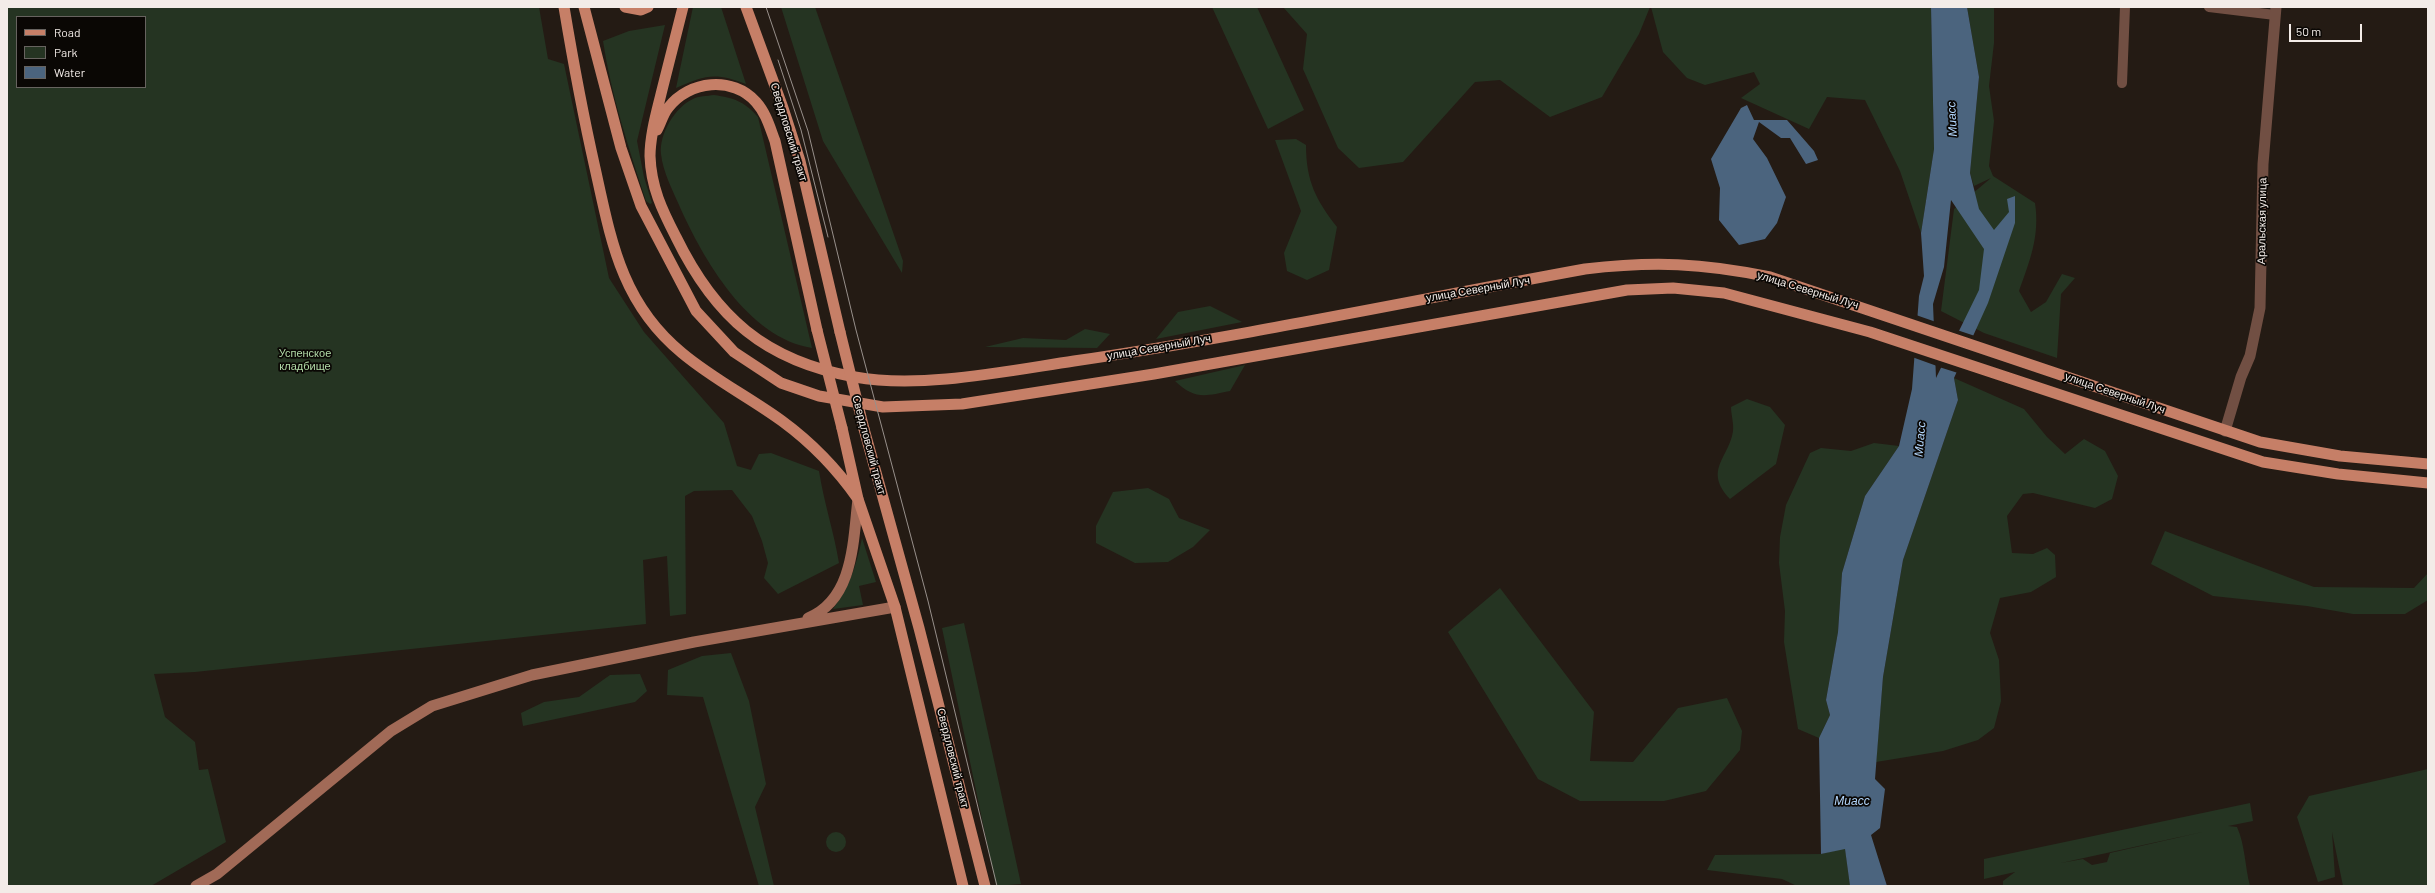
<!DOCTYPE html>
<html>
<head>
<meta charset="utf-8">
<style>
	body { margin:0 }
	#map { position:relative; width:2435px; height:893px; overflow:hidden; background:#241b14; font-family:Barlow,sans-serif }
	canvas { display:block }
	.frame { position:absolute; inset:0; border:8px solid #f3ece8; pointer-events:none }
	.legend { position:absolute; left:16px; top:16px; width:130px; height:72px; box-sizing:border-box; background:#0a0704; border:1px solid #67635f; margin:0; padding:5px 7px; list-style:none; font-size:12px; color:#f3ece8 }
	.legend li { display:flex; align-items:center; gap:8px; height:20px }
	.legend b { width:20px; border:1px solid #67635f }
	.scale { position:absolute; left:2289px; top:24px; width:73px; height:18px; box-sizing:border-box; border:2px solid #f3ece8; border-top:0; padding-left:5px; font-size:12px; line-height:14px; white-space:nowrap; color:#f3ece8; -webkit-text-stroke:3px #0a0704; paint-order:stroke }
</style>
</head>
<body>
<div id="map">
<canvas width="2435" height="893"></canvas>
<div class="frame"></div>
<ul class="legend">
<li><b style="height:5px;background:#c67f67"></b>Road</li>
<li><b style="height:11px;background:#253422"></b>Park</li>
<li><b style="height:11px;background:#4b647e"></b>Water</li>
</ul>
<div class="scale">50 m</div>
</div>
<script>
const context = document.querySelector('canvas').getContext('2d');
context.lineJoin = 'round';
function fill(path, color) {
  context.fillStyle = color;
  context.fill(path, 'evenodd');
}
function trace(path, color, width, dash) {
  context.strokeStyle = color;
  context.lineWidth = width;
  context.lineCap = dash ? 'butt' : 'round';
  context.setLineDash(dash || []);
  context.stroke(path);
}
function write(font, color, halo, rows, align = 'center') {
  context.font = font + ' Barlow,sans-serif';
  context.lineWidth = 3.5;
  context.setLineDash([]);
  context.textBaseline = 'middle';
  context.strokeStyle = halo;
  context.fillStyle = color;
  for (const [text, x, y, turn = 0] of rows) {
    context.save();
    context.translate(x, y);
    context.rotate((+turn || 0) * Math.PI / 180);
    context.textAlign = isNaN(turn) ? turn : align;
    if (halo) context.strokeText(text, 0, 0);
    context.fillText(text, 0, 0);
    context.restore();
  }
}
fill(new Path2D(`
	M7,7H539L548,59L564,64L609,278L644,332L724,423L737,466L751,470L759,454L771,453L819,471C824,503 834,532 839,563L778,594L764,578L768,563L762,541L752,516L732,490L694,491L685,496L686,614L670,616L667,556L643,560L646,624L195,672L154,674L165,717L195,742L199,770L208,769L226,842L151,886H7ZM17,17H145V87H17Z
	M693,7H721L746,84C715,72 705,75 676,88Z
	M781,7H815L903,261L902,273L823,141Z
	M1212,7H1257L1304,110L1268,129Z
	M1283,7H1650L1639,34L1602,97L1550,117L1500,80L1475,82L1403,162L1359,168L1338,148L1303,69L1307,34Z
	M1651,7H1931L1934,149L1921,233L1900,171L1865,100L1827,97L1809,129L1741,98L1760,84L1754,72L1705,85L1687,78L1663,52Z
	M1967,7H1994V43L1989,86L1994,121L1989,166L1993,176L2035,203C2040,236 2030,260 2019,291L2031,312L2046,302L2062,274L2075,278L2061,294L2057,358L1984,333L1941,311L1954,209L1991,178L1974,186L1970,173L1979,77Z
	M665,25L637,141L644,177L652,203L650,204L646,201C629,149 611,95 603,41L629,31Z
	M714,95C734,98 744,101 758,117L812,348C748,338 703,259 679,205C672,189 663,172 661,154C659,134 675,107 693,99C698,96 707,96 714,95Z
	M1296,139L1306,145C1306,181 1316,200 1337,227L1329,270L1307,280L1287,271L1284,253L1301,211L1275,140Z
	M1210,306L1242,322L1156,339L1178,312Z
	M1085,329L1110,334L1097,348L985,347L1023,338L1066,340Z
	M1245,365L1230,391C1205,396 1195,400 1175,381Z
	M1954,378L2024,409L2047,437L2065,454L2084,439L2105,451L2118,476L2112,499L2095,508L2033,493L2023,494L2007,516L2012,553L2033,554L2047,548L2055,555L2056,577L2031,592L2000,598L1990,633L1999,660L2001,701L1994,728L1978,740L1943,751L1876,762L1883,677L1903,560L1958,400Z
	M1747,399L1770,407L1785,425L1776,464L1730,499C1703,470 1729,458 1733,431C1734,424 1731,414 1731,407Z
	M1874,443L1899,446L1865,496L1842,573L1838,632L1826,700L1830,715L1819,738L1798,729L1784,642L1785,611L1779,563L1780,537L1786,505L1810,453L1821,448L1851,451Z
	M1148,488L1169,499L1179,518L1210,530L1193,547L1168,562L1135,563L1096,543V526L1113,492Z
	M2165,531L2314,587L2414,588L2428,573V600L2405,614H2353L2307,606L2213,596L2151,564Z
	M862,538L876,582L859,586L863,605L833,609C850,585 856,567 862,538Z
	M1500,588L1594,712L1590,761L1633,762L1678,708L1727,698L1742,731L1740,750L1706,791L1664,801H1580L1538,779L1448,632Z
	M964,623L1021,884L996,886L942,628Z
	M731,653L749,701L766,784L755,807L774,886H759L703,697L667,695L668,670L702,656Z
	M640,674L647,691L635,702L523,726L521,713L544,702L579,697L610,675Z
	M2428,769V886H2343L2332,832L2335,877L2318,882L2297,817L2309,796Z
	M2250,803L2253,821L2228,826L2237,827C2245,844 2245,867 2250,886H2003V881L2015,872L1984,879V859ZM2207,831L2110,853L2107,862L2092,865L2083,859L2061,863Z
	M826 842a10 10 0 1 1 20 0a10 10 0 1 1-20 0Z
	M1845,848L1850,886H1797L1782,879L1707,870L1715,855L1821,854Z`), '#253422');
fill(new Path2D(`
	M1931,7H1967L1979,77L1970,173L1979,209L1994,230L2009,212L2007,199L2015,196V223L1988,303L1954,378L1958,400L1903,560L1883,677L1875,779L1885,789L1880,828L1871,835L1887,886H1850L1845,849L1821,854L1819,738L1830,715L1826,700L1838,632L1842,573L1865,496L1899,446L1912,389L1919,296L1924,276L1921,233L1934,149ZM1951,200L1984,249L1979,290L1936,378L1933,304L1944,267Z
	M1747,105L1754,120H1787L1814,151L1818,160L1806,164L1790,138H1781L1759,122L1753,139L1767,158L1786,197L1777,223L1765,239L1739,245L1719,220L1720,188L1711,159L1741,108Z`), '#4b647e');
fill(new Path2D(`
	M1916,315L1936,322L1937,366L1912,357Z
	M1957,330L1975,336L1958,373L1939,367Z`), '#241b14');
trace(new Path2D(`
	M2209,7L2275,15
	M2122,83L2125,7`), '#714f43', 10);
trace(new Path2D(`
	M2225,431L2241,377L2250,356L2260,308L2263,164L2276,7`), '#714f43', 11);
trace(new Path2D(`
	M808,618C854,599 853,541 858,499
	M196,886L217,874L391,731L432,706L532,675L694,642L895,607`), '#a16a57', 11);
trace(new Path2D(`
	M564,7C573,61 583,115 595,168C611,240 621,303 682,353C713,379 749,397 782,421C812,443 837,469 858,499
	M584,7L621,148L641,206L696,311L734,352L781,383L819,396L883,407L962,404L1154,374L1627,290L1673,288L1724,293L1870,332L2263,462L2338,474L2428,483
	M625,7L641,10L648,7
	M683,7C676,35 669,62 662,90C657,111 650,134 650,156C651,187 662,210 676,237C715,317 765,361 855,377C921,389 1007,371 1074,361C1245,336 1415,300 1585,269C1654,261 1702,263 1770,277L2260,442L2340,456L2428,464
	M746,7L783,108L800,161L840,332
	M657,130C661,123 663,114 668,108C689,80 733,76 756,102C766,113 770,128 775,141L817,330
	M842,428L858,499L895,607L963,886
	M864,429L919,628L985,886`), '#c67f67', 11);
trace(new Path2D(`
	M766,7L808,131L856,330L928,601L997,886
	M778,60L801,130L828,237`), '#98908b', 1);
trace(new Path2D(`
	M817,330L842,428
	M840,332L864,429`), '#c67f67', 11);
write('11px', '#f3ece8', '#0a0704', [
	["Свердловский тракт",789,132,73],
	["Аральская улица",2262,221,-89],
	["улица Северный Луч",1478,289,-10],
	["улица Северный Луч",1808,290,17],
	["улица Северный Луч",1159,347,-10],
	["улица Северный Луч",2115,393,19],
	["Свердловский тракт",869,445,75],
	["Свердловский тракт",953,758,76]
]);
write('11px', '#b2dba8', '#0a0704', [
	["Успенское",305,353],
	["кладбище",305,366]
]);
write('italic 12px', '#b3d7fd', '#0a0704', [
	["Миасс",1952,119,-93],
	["Миасс",1920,439,-85],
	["Миасс",1852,801]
]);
</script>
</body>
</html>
